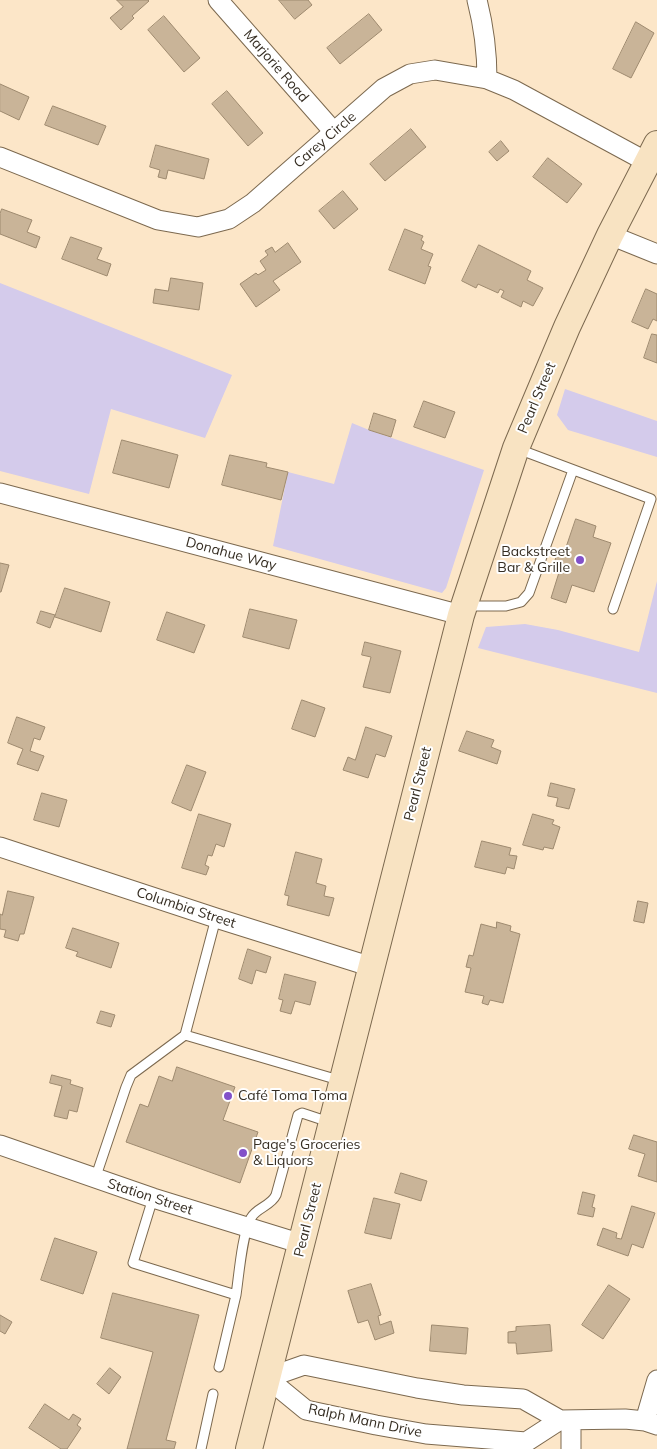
<!DOCTYPE html>
<html>
<head>
<meta charset="utf-8">
<style>
	body { margin:0 }
	canvas { display:block; background:#fce6c8 }
</style>
</head>
<body>
<canvas width="657" height="1449"></canvas>
<script>
const context = document.querySelector('canvas').getContext('2d');
context.lineJoin = 'round';
function fill(path, color) {
  context.fillStyle = color;
  context.fill(path, 'evenodd');
}
function trace(path, color, width, dash) {
  context.strokeStyle = color;
  context.lineWidth = width;
  context.lineCap = dash ? 'butt' : 'round';
  context.setLineDash(dash || []);
  context.stroke(path);
}
function write(font, color, halo, rows, align = 'center') {
  context.font = font + ' Mulish,sans-serif';
  context.lineWidth = 4;
  context.setLineDash([]);
  context.textBaseline = 'middle';
  context.strokeStyle = halo;
  context.fillStyle = color;
  for (const [text, x, y, turn = 0] of rows) {
    context.save();
    context.translate(x, y);
    context.rotate((+turn || 0) * Math.PI / 180);
    context.textAlign = isNaN(turn) ? turn : align;
    if (halo) context.strokeText(text, 0, 0);
    context.fillText(text, 0, 0);
    context.restore();
  }
}
fill(new Path2D(`
	M0,283L232,375L205,438L111,409L89,494L0,471Z
	M565,389L657,421V457L568,430L557,415Z
	M352,423L369,430L484,470L446,588L442,593L273,546L288,472L334,484Z
	M657,581V693L478,648L486,627L525,624L558,630L639,652Z`), '#d4cbeb');
const building = new Path2D(`
	M117,0H148L149,1L132,16L134,18L121,30L110,18L123,7Z
	M279,0H308L312,5L295,19Z
	M369,14L382,30L340,64L327,48Z
	M164,16L200,58L184,72L148,30Z
	M636,22L654,33L631,78L613,69Z
	M0,84L29,97L19,120L0,111Z
	M227,91L263,133L248,146L212,104Z
	M53,106L106,126L98,145L45,125Z
	M411,129L426,147L385,181L370,164Z
	M501,141L509,151L497,161L489,152Z
	M156,145L209,159L204,179L168,170L166,179L158,177L160,170L150,167Z
	M548,158L582,184L567,203L533,177Z
	M343,191L358,209L334,229L319,211Z
	M2,209L32,220L27,232L40,237L36,248L0,234V214Z
	M405,229L423,236L421,240L424,242L421,249L433,254L428,266L431,267L425,284L389,270Z
	M71,237L102,248L97,259L111,264L107,276L62,259Z
	M288,243L301,262L273,281L280,290L256,307L240,284L256,273L258,275L266,270L260,261L268,255L265,251L272,247L275,252Z
	M479,245L531,271L527,280L543,288L533,306L523,301L521,307L501,297L504,291L500,289L498,293L478,284L476,288L462,281Z
	M171,278L203,283L199,310L153,303L155,289L168,291Z
	M646,289L657,294V321L653,319L648,329L632,322Z
	M652,334L657,335V363L644,358Z
	M424,401L455,412L445,438L414,427Z
	M374,413L396,420L391,437L369,430Z
	M122,440L178,455L169,488L113,473Z
	M230,455L267,463L266,467L288,472L281,500L222,485Z
	M576,519L596,526L593,537L611,543L594,592L572,585L566,603L551,598L561,566L554,564L557,553L563,555Z
	M0,563L9,565L1,592H0Z
	M65,588L110,602L101,632L55,617Z
	M250,609L297,620L289,649L243,637Z
	M41,611L55,615L50,628L37,623Z
	M167,612L205,625L194,653L157,640Z
	M365,642L401,651L390,693L363,687L371,657L362,655Z
	M302,700L325,708L315,737L292,729Z
	M17,717L45,727L40,740L34,738L30,751L44,756L38,771L17,764L23,749L8,743Z
	M366,727L392,736L385,757L376,754L368,778L343,770L348,757L355,760Z
	M467,731L494,740L491,747L501,751L497,764L459,751Z
	M187,765L206,772L191,811L172,803Z
	M551,783L575,789L569,809L556,806L558,798L548,796Z
	M42,793L67,800L59,827L34,820Z
	M199,814L231,824L224,847L216,844L212,856L208,855L205,865L209,867L206,875L182,868Z
	M533,814L554,820L552,824L560,827L553,849L544,847L543,850L523,845Z
	M482,841L511,848L509,855L517,856L514,869L507,867L505,874L475,867Z
	M296,852L322,859L316,883L326,886L324,896L334,898L329,916L287,905L289,896L285,895Z
	M8,891L34,897L24,934H20L18,941L4,937L6,930L0,929V914L2,915Z
	M638,901L648,903L644,923L634,921Z
	M497,922L511,926L510,931L520,934L503,1003L490,1000L488,1005L482,1003L484,996L465,992L471,968L466,967L469,955L473,956L481,924L496,928Z
	M73,928L119,943L111,968L76,956L78,952L66,948Z
	M248,949L271,957L266,973L256,970L252,984L239,979Z
	M285,974L316,982L310,1005L295,1001L291,1014L280,1011L283,1000L279,999Z
	M101,1011L115,1015L111,1027L97,1023Z
	M177,1067L235,1087L223,1120L258,1132L240,1183L126,1142L140,1104L148,1107L159,1076L172,1081Z
	M52,1075L71,1080L70,1084L83,1088L77,1112L69,1110L67,1119L54,1116L62,1086L50,1083Z
	M634,1135L657,1142V1182L638,1176L645,1154L629,1149Z
	M401,1173L427,1181L421,1201L395,1193Z
	M583,1192L595,1195L592,1207L595,1208L593,1217L578,1214Z
	M374,1198L400,1204L391,1239L365,1233Z
	M632,1206L655,1213L643,1248L632,1244L628,1256L597,1245L603,1228L617,1233L616,1238L621,1239Z
	M55,1238L97,1252L83,1294L41,1280Z
	M371,1284L381,1315L378,1316L380,1325L391,1321L394,1333L375,1340L368,1320L358,1323L348,1291Z
	M609,1285L630,1299L603,1339L582,1325Z
	M113,1293L199,1315L166,1440L176,1442L174,1449H127L153,1352L101,1338Z
	M0,1315L12,1322L5,1334L0,1331Z
	M432,1325L468,1328L466,1354L430,1351Z
	M550,1325L552,1351L517,1354L516,1343H508V1332L516,1331V1327Z
	M110,1368L121,1377L109,1394L97,1384Z
	M45,1404L69,1420L73,1414L81,1419L77,1425L81,1428L67,1449H61L29,1428Z`);
fill(building, '#c9b498');
trace(building, '#9e8a6f', 1);
const lane = new Path2D(`
	M518,449L651,499L613,609
	M467,606H506L521,602L529,593L573,470
	M185,1035L342,1081
	M95,1179L126,1087L131,1075L185,1035L216,918
	M153,1198L133,1263L236,1295C239,1275 242,1234 251,1218C256,1208 271,1206 276,1195L298,1115L302,1113L329,1122
	M219,1367L236,1295
	M201,1449L213,1394`);
const street = new Path2D(`
	M218,0L334,132
	M477,0C484,27 487,52 487,79
	M0,157L158,220L198,227L229,219L253,203L384,88L410,74L435,70L487,79L514,90L647,162
	M610,235L657,254
	M0,493L461,615
	M0,847L216,918L372,967
	M0,1145L153,1198L302,1244
	M267,1378L304,1365L417,1388L463,1395L523,1399L560,1420L625,1419L645,1421L657,1425
	M267,1378L306,1410L376,1425L426,1434L526,1442L560,1420
	M571,1420V1449
	M645,1421L657,1380`);
const secondary = new Path2D(`
	M249,1449L461,615L516,448L567,327L610,235L657,144`);
trace(lane, '#7c694f', 11);
trace(street, '#7c694f', 21);
trace(secondary, '#7c694f', 28);
trace(lane, '#fff', 9);
trace(street, '#fff', 19);
trace(secondary, '#f8e3c2', 26);
for (const [x, y, r, color] of [
	[580,560,5,"#8251c9"],
	[228,1096,5,"#8251c9"],
	[243,1153,5,"#8251c9"]
]) {
  const dot = new Path2D();
  dot.arc(x, y, r, 0, 2 * Math.PI);
  context.fillStyle = color;
  context.fill(dot);
  trace(dot, '#fff', 2);
}
write('14px', '#362e23', '#fff', [
	["Marjorie Road",276,66,49],
	["Carey Circle",325,140,-41],
	["Pearl Street",537,398,-67],
	["Donahue Way",231,554,15],
	["Pearl Street",418,784,-76],
	["Columbia Street",186,908,18],
	["Station Street",150,1197,18],
	["Pearl Street",308,1220,-76],
	["Ralph Mann Drive",365,1421,12]
]);
write('14px', '#362e23', '#fff', [
	["Backstreet",570,552,"right"],
	["Bar & Grille",570,568,"right"],
	["Café Toma Toma",238,1096],
	["Page's Groceries",253,1145],
	["& Liquors",253,1161]
], 'left');
</script>
</body>
</html>
